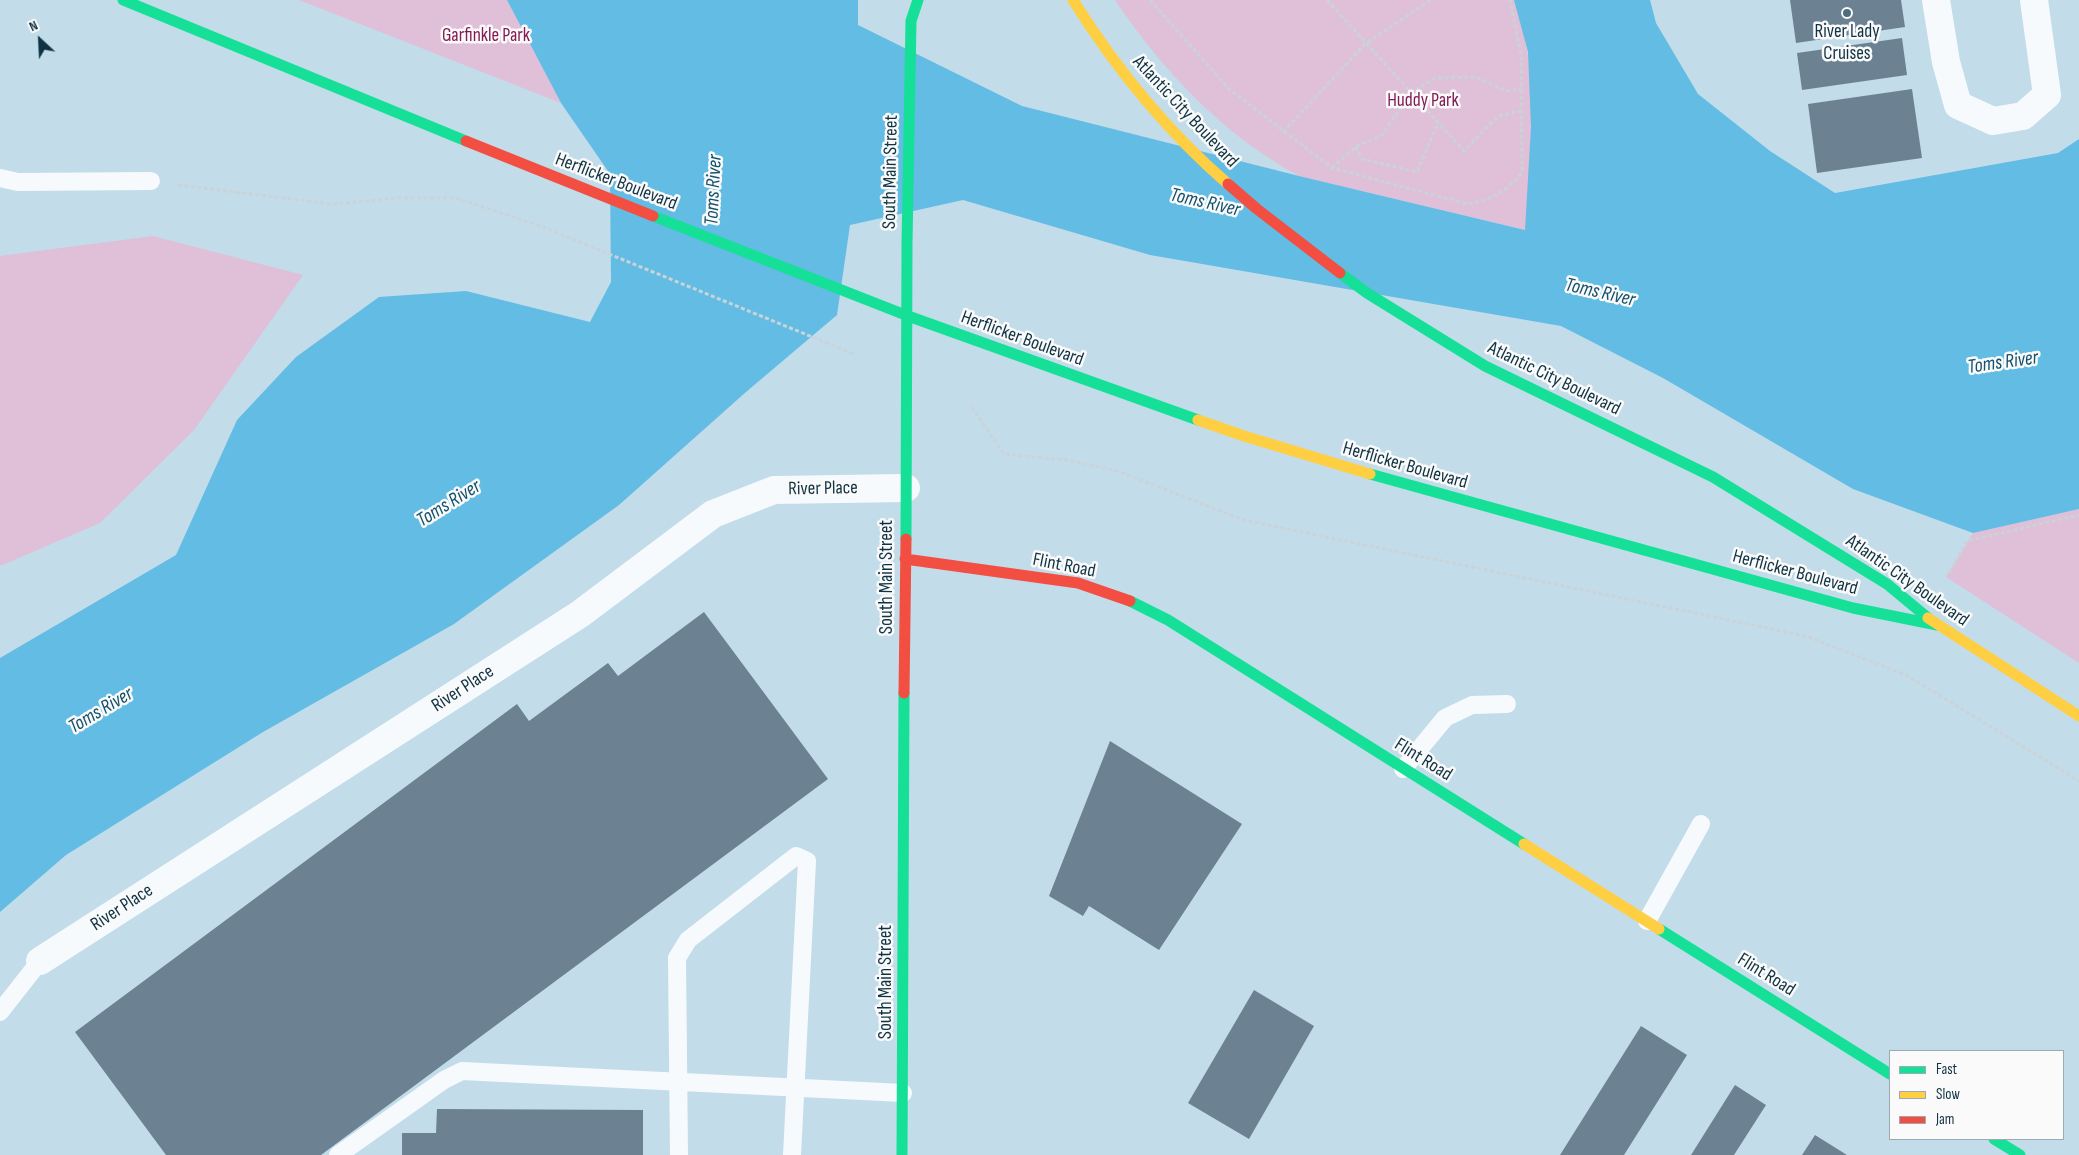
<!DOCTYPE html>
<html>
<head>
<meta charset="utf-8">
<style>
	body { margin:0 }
	#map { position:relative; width:2079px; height:1155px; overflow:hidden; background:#c2dcea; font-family:"Sofia Sans Condensed",sans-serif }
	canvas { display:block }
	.legend { position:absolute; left:1889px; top:1050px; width:175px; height:90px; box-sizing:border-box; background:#fafafa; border:1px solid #9caab1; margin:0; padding:6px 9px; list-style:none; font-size:15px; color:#103343 }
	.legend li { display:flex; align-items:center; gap:10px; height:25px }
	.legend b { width:25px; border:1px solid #9caab1 }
	.north { position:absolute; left:15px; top:15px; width:50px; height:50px; -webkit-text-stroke:4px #fafafa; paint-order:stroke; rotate:335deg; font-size:14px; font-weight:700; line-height:20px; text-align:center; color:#103343 }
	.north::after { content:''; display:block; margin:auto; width:18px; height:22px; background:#103343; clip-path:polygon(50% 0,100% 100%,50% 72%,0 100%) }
</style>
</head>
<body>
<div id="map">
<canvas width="2079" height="1155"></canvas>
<ul class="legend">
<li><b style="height:6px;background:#16e098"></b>Fast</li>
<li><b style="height:6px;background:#ffcf43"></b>Slow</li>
<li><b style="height:6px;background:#f24e42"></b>Jam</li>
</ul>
<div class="north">N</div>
</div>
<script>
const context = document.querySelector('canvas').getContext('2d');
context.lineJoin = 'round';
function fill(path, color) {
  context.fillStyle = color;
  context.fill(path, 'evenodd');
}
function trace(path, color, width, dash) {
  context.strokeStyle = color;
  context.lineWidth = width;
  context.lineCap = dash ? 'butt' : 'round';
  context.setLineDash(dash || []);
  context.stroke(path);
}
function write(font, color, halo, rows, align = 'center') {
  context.font = font + ' "Sofia Sans Condensed",sans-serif';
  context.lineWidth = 5;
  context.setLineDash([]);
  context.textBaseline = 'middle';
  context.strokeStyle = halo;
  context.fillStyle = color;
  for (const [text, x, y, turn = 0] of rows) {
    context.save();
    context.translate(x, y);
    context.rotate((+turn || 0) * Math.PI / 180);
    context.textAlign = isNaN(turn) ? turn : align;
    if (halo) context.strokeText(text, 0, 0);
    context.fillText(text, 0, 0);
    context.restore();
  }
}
fill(new Path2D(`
	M299,0H507L561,103Z
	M1115,0H1514C1541,70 1529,157 1526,230L1299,176C1222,134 1164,72 1115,0Z
	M153,236L303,275L194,430L100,523L0,566V256Z
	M2079,509V663L1946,577L1973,533Z`), '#e0bfd8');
fill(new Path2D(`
	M507,0H858V25L1022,106L1299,176L1525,230L1531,127L1528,52L1514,0H1650L1656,23L1698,94L1770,151L1835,193L2058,153L2079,139V509L1973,533L1853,489L1663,378L1561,326L1150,255L963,200L850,225L837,315L746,392L619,505L454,624L263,732L66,855L0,912V658L176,555L237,420L296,357L379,297L466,291L590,322L611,282L610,174L561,103Z`), '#62bce4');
fill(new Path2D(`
	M1790,0H1901L1905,27L1796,43Z
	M1902,38L1907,75L1802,90L1797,53Z
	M1912,89L1922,158L1817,173L1808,104Z
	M704,612L828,779L321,1155H166L75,1032L517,704L529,721L608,663L618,676Z
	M1110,741L1242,824L1159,950L1089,906L1083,916L1049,896Z
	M1254,990L1314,1026L1249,1139L1188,1103Z
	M1641,1026L1687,1055L1624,1155H1560Z
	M1735,1085L1766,1105L1734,1155H1691Z
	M437,1109L643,1110V1155H402V1133H436Z
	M1815,1135L1847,1155H1802Z`), '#6c8293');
trace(new Path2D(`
	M1150,0L1229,89L1332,168L1468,204C1493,199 1504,193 1522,173L1521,55L1510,0
	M1327,0L1464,151L1498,116L1521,111
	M1283,132L1366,43L1431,0
	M1355,147L1362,159L1417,172L1438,123
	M1332,168L1355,147L1382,135L1411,93L1435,78L1476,77L1506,91L1521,89
	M178,185L332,204L399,198H456L538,225L854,354
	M972,407L1004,454L1066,460L1118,471L1244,520L1806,636L1908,676L2079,781
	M1949,573L1967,541L2079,515`), '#cad4d8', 3, [4, 2.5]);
trace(new Path2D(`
	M0,178L18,182L151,181
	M1403,769L1445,718L1472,705L1507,704
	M1647,921L1701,824
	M0,1012L40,961
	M338,1155L444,1080L462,1071L903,1093
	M679,1155L677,958L688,940L796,856L807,861L792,1155`), '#f6fafc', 18);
trace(new Path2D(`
	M1936,0L1946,62L1958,105L1993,121L2023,116L2047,95L2034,0
	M40,961L580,614L713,514L774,490L906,488`), '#f6fafc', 28);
trace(new Path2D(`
	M123,0L466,141
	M653,216L908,316L1198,420
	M1340,273L1367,293L1485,366L1713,477L1887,584L1928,618
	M1370,474L1853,608L1937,625
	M906,539L907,244L911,21L918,0
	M1130,601L1168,620L1524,844
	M1659,929L1890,1074
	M1994,1139L2020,1155
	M902,1155L904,693`), '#16e098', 11);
trace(new Path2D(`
	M1073,0C1115,67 1168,132 1228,184
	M1198,420L1244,436L1370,474
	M1928,618L2079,716
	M1524,844L1659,929`), '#ffcf43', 11);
trace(new Path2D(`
	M466,141L653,216
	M1228,184L1257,209L1340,273
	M905,559L1078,583L1130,601
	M904,693L906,539`), '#f24e42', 11);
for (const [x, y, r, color] of [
	[1847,13,5,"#4e6e7d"]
]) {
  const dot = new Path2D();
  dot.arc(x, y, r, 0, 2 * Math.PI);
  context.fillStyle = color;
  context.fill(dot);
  trace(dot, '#fafafa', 2);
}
write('19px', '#103343', '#fafafa', [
	["River Lady",1847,32],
	["Cruises",1847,54]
]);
write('19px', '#841b55', '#fafafa', [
	["Garfinkle Park",486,36],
	["Huddy Park",1423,101]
]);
write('19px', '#103343', '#fafafa', [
	["Atlantic City Boulevard",1185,112,47],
	["South Main Street",891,172,-89],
	["Herflicker Boulevard",616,182,21],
	["Herflicker Boulevard",1022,339,20],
	["Atlantic City Boulevard",1554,379,26],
	["Herflicker Boulevard",1405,466,16],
	["River Place",823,489,-1],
	["Flint Road",1064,566,11],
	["Herflicker Boulevard",1795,573,15],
	["South Main Street",887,577,-90],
	["Atlantic City Boulevard",1907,581,35],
	["River Place",463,689,-33],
	["Flint Road",1423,760,32],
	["River Place",122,908,-33],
	["Flint Road",1766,975,32],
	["South Main Street",886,982,-90]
]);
write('italic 20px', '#13516c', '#fafafa', [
	["Toms River",714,190,-87],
	["Toms River",1205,203,13],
	["Toms River",1600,293,13],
	["Toms River",2003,363,-8],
	["Toms River",449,504,-32],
	["Toms River",101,711,-31]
]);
</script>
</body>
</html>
